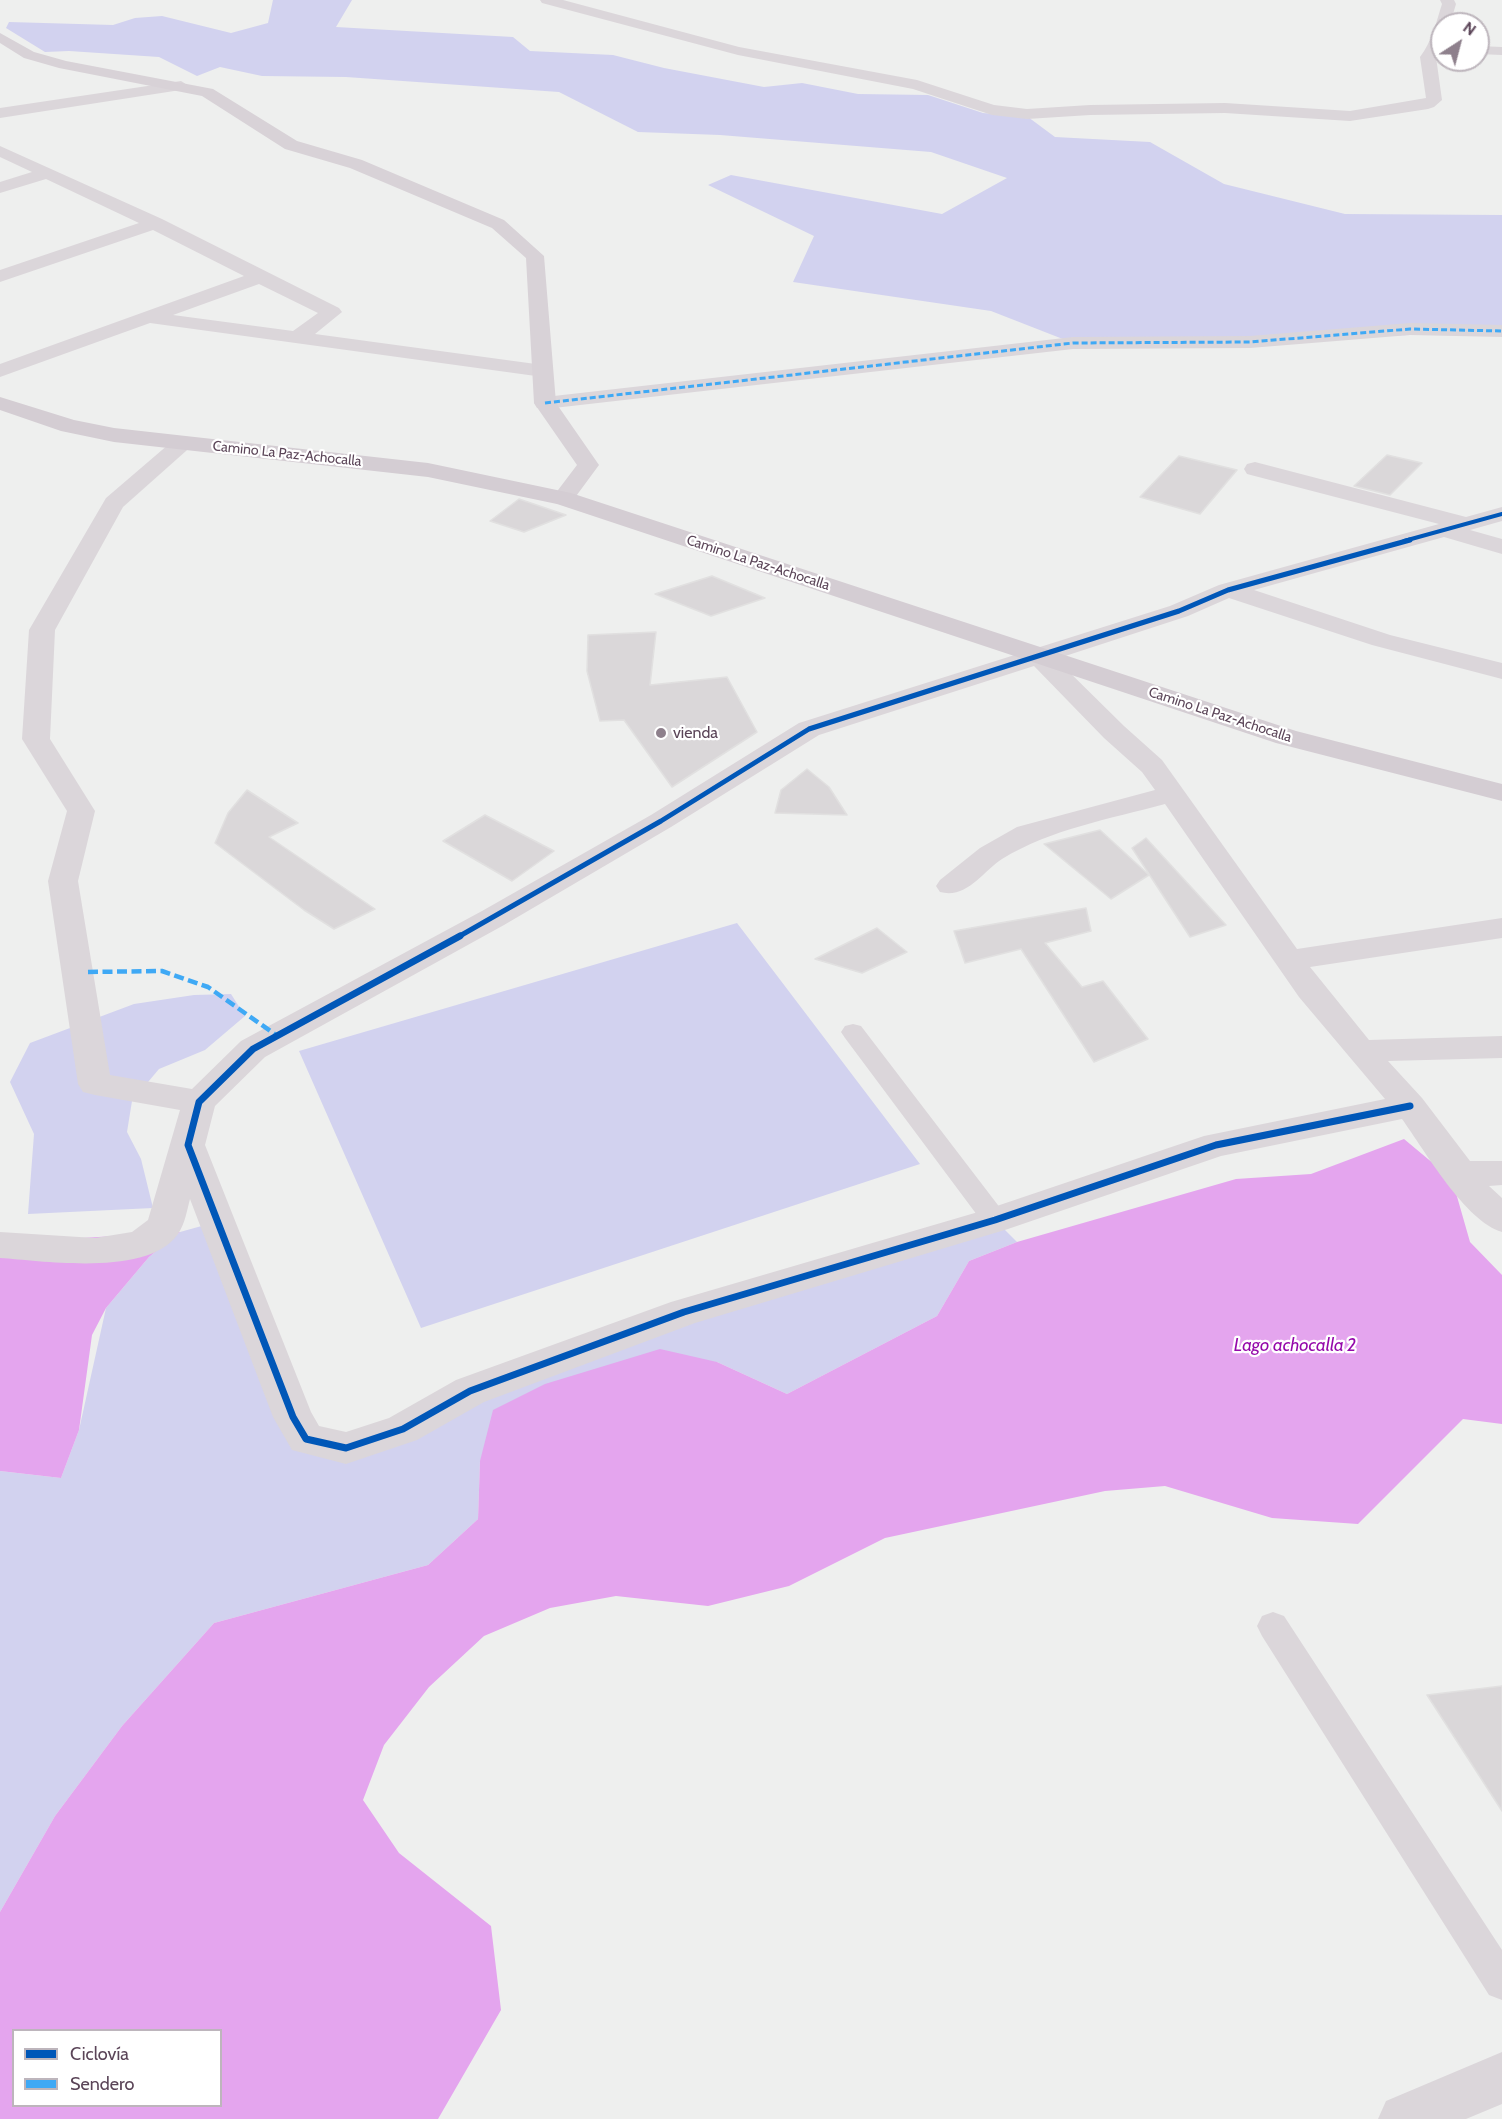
<!DOCTYPE html>
<html>
<head>
<meta charset="utf-8">
<style>
	body { margin:0 }
	#map { position:relative; width:1502px; height:2119px; overflow:hidden; background:#eeefee; font-family:Cabin,sans-serif }
	canvas { display:block }
	.legend { position:absolute; left:12px; top:2029px; width:210px; height:78px; box-sizing:border-box; background:#fff; border:2px solid #bdb5bc; margin:0; padding:8px 10px; list-style:none; font-size:18px; color:#5b4558 }
	.legend li { display:flex; align-items:center; gap:12px; height:30px }
	.legend b { width:30px; border:2px solid #bdb5bc }
	.north { position:absolute; left:1430px; top:12px; width:60px; height:60px; box-sizing:border-box; background:#fff; border:2px solid #bdb5bc; border-radius:50%; rotate:36deg; font-size:16px; font-weight:700; line-height:24px; text-align:center; color:#5b4558 }
	.north::after { content:''; display:block; margin:auto; width:21px; height:27px; background:#8e808c; clip-path:polygon(50% 0,100% 100%,50% 72%,0 100%) }
</style>
</head>
<body>
<div id="map">
<canvas width="1502" height="2119"></canvas>
<ul class="legend">
<li><b style="height:8px;background:#0057b8"></b>Ciclovía</li>
<li><b style="height:8px;background:#3fa9f5"></b>Sendero</li>
</ul>
<div class="north">N</div>
</div>
<script>
const context = document.querySelector('canvas').getContext('2d');
context.lineJoin = 'round';
function fill(path, color) {
  context.fillStyle = color;
  context.fill(path, 'evenodd');
}
function trace(path, color, width, dash) {
  context.strokeStyle = color;
  context.lineWidth = width;
  context.lineCap = dash ? 'butt' : 'round';
  context.setLineDash(dash || []);
  context.stroke(path);
}
function write(font, color, halo, rows, align = 'center') {
  context.font = font + ' Cabin,sans-serif';
  context.lineWidth = 4.5;
  context.setLineDash([]);
  context.textBaseline = 'middle';
  context.strokeStyle = halo;
  context.fillStyle = color;
  for (const [text, x, y, turn = 0] of rows) {
    context.save();
    context.translate(x, y);
    context.rotate((+turn || 0) * Math.PI / 180);
    context.textAlign = isNaN(turn) ? turn : align;
    if (halo) context.strokeText(text, 0, 0);
    context.fillText(text, 0, 0);
    context.restore();
  }
}
fill(new Path2D(`
	M273,0H352L336,27L513,37L530,51L613,55L664,68L764,87L802,83L858,94L928,95L983,113L1028,117L1055,137L1150,142L1224,184L1345,214L1502,215V331L1250,342L1073,343L991,311L793,282L814,236L708,185L731,175L942,214L1007,178L931,152L720,135L638,132L559,92L346,77L262,76L220,67L197,76L159,57L69,51L45,52L6,28L9,22L113,25L135,18L162,16L231,33L268,23Z
	M737,923L920,1164L421,1328L299,1051Z
	M231,994L245,1016L205,1050L159,1069L132,1101L127,1132L141,1159L153,1208L28,1214L34,1134L10,1082L30,1043L134,1004L194,995Z
	M995,1220L1017,1242L969,1261L937,1316L787,1394L717,1362L480,1461L478,1519L428,1565L214,1623L122,1726L55,1816L0,1912V1471L61,1478L79,1430L106,1308L149,1257L180,1232L216,1222L293,1417L346,1448L470,1391Z`), '#d2d2ef');
fill(new Path2D(`
	M1404,1139L1452,1179L1470,1242L1502,1275V1424L1463,1419L1358,1524L1272,1518L1165,1486L1105,1491L885,1538L789,1586L708,1606L616,1596L550,1608L484,1636L429,1687L384,1745L363,1800L399,1853L491,1926L501,2010L438,2119H0V1912L55,1816L122,1726L214,1623L428,1565L478,1519L480,1461L493,1410L545,1384L660,1349L717,1362L787,1394L937,1316L969,1261L1017,1242L1236,1179L1311,1174ZM14,2030H220V2106H14Z
	M180,1232L149,1257L106,1308L92,1335L79,1430L61,1478L0,1471V1243Z`), '#e4a5ee');
const building = new Path2D(`
	M1387,455L1422,463L1390,495L1354,486Z
	M1179,456L1237,470L1200,514L1140,497Z
	M519,499L566,515L524,532L490,521Z
	M712,576L765,598L711,616L655,594Z
	M656,632L650,685L727,677L757,732L672,787L624,720L600,721L587,671L588,635Z
	M807,769L829,787L847,815L775,813L781,790Z
	M247,790L298,823L269,837L375,909L334,929L304,910L215,843L228,813Z
	M485,815L554,851L512,881L443,841Z
	M1100,830L1149,875L1111,899L1044,844Z
	M1146,838L1226,925L1190,937L1132,848Z
	M1086,908L1091,931L1045,943L1082,987L1103,981L1148,1039L1094,1062L1021,949L965,963L954,931Z
	M877,928L907,952L862,973L815,959Z
	M1502,1686V1811L1427,1695Z`);
fill(building, '#dad7d9');
trace(building, '#e1e0e0', 1.5);
fill(new Path2D(`
	M853,1024L861,1026L1004,1213L1008,1220L1004,1227L995,1229L986,1227L845,1038L841,1032L845,1026Z
	M1273,1612L1284,1616L1502,1950V2000L1489,1995L1262,1636L1257,1626L1262,1616Z`), '#dbd6da');
fill(new Path2D(`
	M540,0H563L739,47L917,80L994,105L1027,109L1090,105L1225,103L1350,111L1426,98L1420,57C1432,41 1436,23 1442,4L1440,0H1454L1456,4L1450,24H1442V48L1436,57L1442,100L1434,107L1428,109L1350,121L1225,113L1090,115L1027,119L992,115L913,89L738,55L542,3Z
	M1478,46L1502,47V55L1478,54Z
	M181,81L189,86L187,89L0,118V108Z
	M0,146L162,219L339,308L342,312L315,334L543,365L550,367L553,371L550,375L543,377L150,323L0,377V364L244,276L153,230L0,282V270L139,223L46,179L0,193V182L32,172L0,157ZM259,284L318,313L293,331L173,315Z
	M1410,323L1502,325V337L1410,335L1250,348L1073,349L545,409L537,408L534,403L537,398L545,397L1073,337L1250,336Z
	M184,436L192,438L195,443L123,507L55,630L50,739L95,811L78,881L110,1075L192,1089L241,1041L482,911L651,815L799,723L1170,606L1219,585L1439,524L1247,474L1244,469L1247,464L1255,462L1466,517L1502,507V521L1470,530L1502,539V554L1444,537L1254,590L1390,635L1502,663V679L1372,645L1229,598L1188,616L1056,659L1124,726L1162,760L1297,949L1502,918V938L1310,967L1369,1040L1502,1036V1058L1388,1061L1422,1098L1470,1161H1502V1185L1489,1186L1502,1198V1232C1465,1221 1425,1151 1402,1119L1221,1156L1008,1229L695,1323L484,1402L417,1440L346,1464L292,1450L273,1417L190,1199C187,1210 185,1224 178,1234C148,1277 46,1261 0,1258V1232L95,1238L132,1232L148,1220L180,1110L95,1095L83,1092L78,1084L48,881L67,811L22,739L29,630L106,498L176,438ZM1034,666L1104,738L1142,772L1155,790L1017,827L980,848L940,880L936,886L940,892C967,899 982,872 1002,859C1051,829 1110,819 1165,804L1299,997L1385,1099L1204,1136L985,1210L671,1302L456,1380L389,1418L346,1432L319,1426L311,1412L205,1145L215,1106L265,1057L504,925L671,827L819,735Z
	M1502,2052V2104L1466,2119H1378L1386,2101Z`), '#dbd6da');
fill(new Path2D(`
	M0,33L34,52L66,61L213,89L297,141L362,160L504,220L544,256L556,403L599,465L571,503L563,505L555,503L552,498L577,465L534,403L526,258L492,228L350,168L285,149L202,96L59,68L24,58L0,43Z`), '#d8d2d7');
fill(new Path2D(`
	M0,397L74,420L114,428L428,463L571,493L1296,731L1502,784V801L1276,743L557,504L428,477L114,442L61,431L0,410Z`), '#d4cdd3');
trace(new Path2D(`
	M545,403L1073,343L1250,342L1410,329L1502,331`), '#3fa9f5', 3, [6, 3]);
trace(new Path2D(`
	M88,972L162,971L208,987L276,1035`), '#3fa9f5', 4.5, [10, 4.5]);
trace(new Path2D(`
	M1404,541L1502,514`), '#0057b8', 4);
trace(new Path2D(`
	M458,937L661,821L809,729L1179,611L1228,590L1410,540`), '#0057b8', 5);
trace(new Path2D(`
	M460,936L253,1049L199,1102L188,1145L293,1417L306,1439L346,1448L403,1429L470,1391L684,1312L995,1220L1216,1145L1410,1106`), '#0057b8', 7);
for (const [x, y, r, color] of [
	[661,733,6,"#8e808c"]
]) {
  const dot = new Path2D();
  dot.arc(x, y, r, 0, 2 * Math.PI);
  context.fillStyle = color;
  context.fill(dot);
  trace(dot, '#fff', 2);
}
write('14px', '#5b4558', '#fff', [
	["Camino La Paz-Achocalla",287,454,6],
	["Camino La Paz-Achocalla",758,563,18],
	["Camino La Paz-Achocalla",1220,715,18]
]);
write('16px', '#5b4558', '#fff', [
	["vienda",673,733]
], 'left');
write('italic 18px', '#9509aa', '#fff', [
	["Lago achocalla 2",1295,1346]
]);
</script>
</body>
</html>
